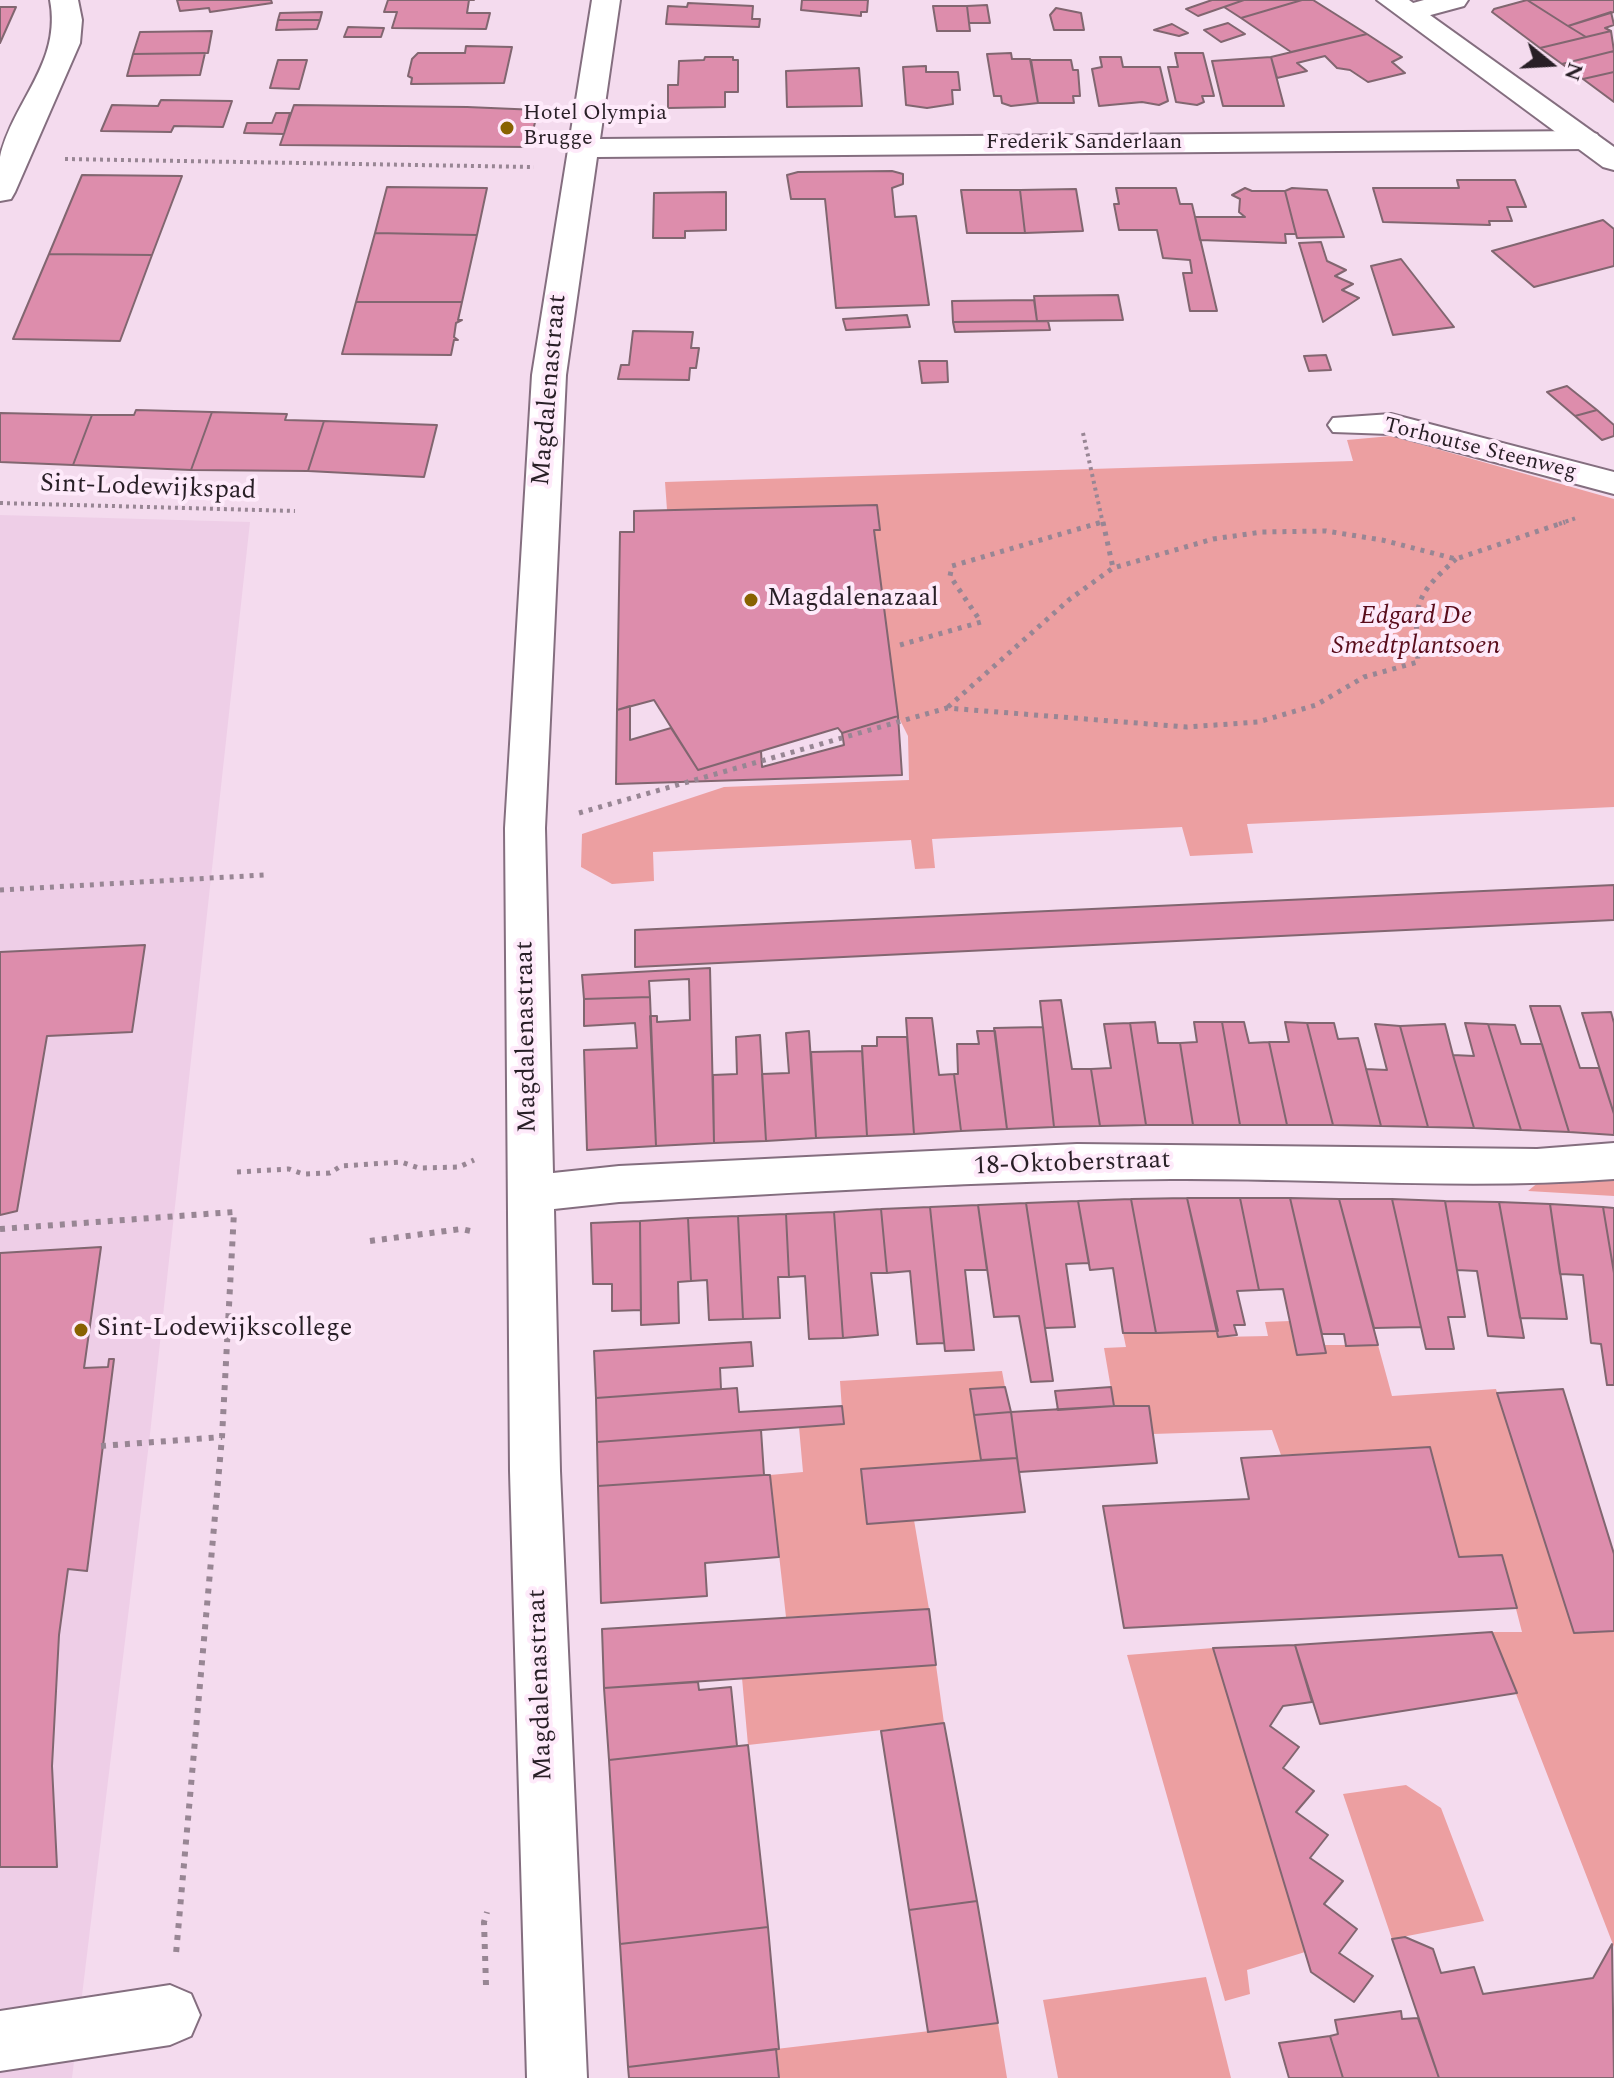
<!DOCTYPE html>
<html>
<head>
<meta charset="utf-8">
<style>
	body { margin:0 }
	#map { position:relative; width:1614px; height:2078px; overflow:hidden; background:#f4dbee; font-family:Spectral,serif }
	canvas { display:block }
	.north { position:absolute; left:1510px; top:24px; width:80px; height:80px; -webkit-text-stroke:6px #feeafa; paint-order:stroke; rotate:108deg; font-size:22px; font-weight:700; line-height:32px; text-align:center; color:#281f26 }
	.north::after { content:''; display:block; margin:auto; width:28px; height:36px; background:#281f26; clip-path:polygon(50% 0,100% 100%,50% 72%,0 100%) }
</style>
</head>
<body>
<div id="map">
<canvas width="1614" height="2078"></canvas>
<div class="north">N</div>
</div>
<script>
const context = document.querySelector('canvas').getContext('2d');
context.lineJoin = 'round';
function fill(path, color) {
  context.fillStyle = color;
  context.fill(path, 'evenodd');
}
function trace(path, color, width, dash) {
  context.strokeStyle = color;
  context.lineWidth = width;
  context.lineCap = dash ? 'butt' : 'round';
  context.setLineDash(dash || []);
  context.stroke(path);
}
function write(font, color, halo, rows, align = 'center') {
  context.font = font + ' Spectral,serif';
  context.lineWidth = 8;
  context.setLineDash([]);
  context.textBaseline = 'middle';
  context.strokeStyle = halo;
  context.fillStyle = color;
  for (const [text, x, y, turn = 0] of rows) {
    context.save();
    context.translate(x, y);
    context.rotate((+turn || 0) * Math.PI / 180);
    context.textAlign = isNaN(turn) ? turn : align;
    if (halo) context.strokeText(text, 0, 0);
    context.fillText(text, 0, 0);
    context.restore();
  }
}
fill(new Path2D(`
	M0,515L250,522L149,1443L72,2078H0Z`), '#eecee7');
fill(new Path2D(`
	M1391,436L1614,499V807L1247,824L1253,853L1190,856L1182,827L932,839L935,868L915,869L911,840L653,852L654,881L612,884L581,867L582,834L724,787L909,780L908,736L898,716L874,530L880,529L877,505L667,510L665,482L1353,461L1347,440Z
	M1614,1175V1196L1528,1191L1540,1181Z
	M1290,1321L1297,1355L1326,1353L1324,1345H1378L1392,1396L1496,1389L1574,1632H1614V1947L1492,1632H1522L1502,1555L1459,1557L1430,1447L1281,1455L1272,1430L1153,1434L1149,1406H1114L1104,1348L1126,1347L1123,1333L1218,1331L1219,1337L1268,1336L1265,1322Z
	M1002,1371L1005,1387L970,1389L981,1460L861,1470L867,1524L914,1520L929,1609L786,1617L770,1475L803,1472L799,1427L843,1424L840,1381Z
	M1213,1648L1305,1952L1247,1970L1250,1994L1225,2001L1127,1655Z
	M936,1665L944,1723L748,1745L742,1678Z
	M1406,1785L1441,1808L1484,1921L1392,1939L1343,1794Z
	M1206,1977L1231,2078H1058L1043,2000Z
	M998,2023L1007,2078H779L776,2049Z`), '#ec9fa1');
const building = new Path2D(`
	M177,0H271L272,3L210,12L209,8L180,11Z
	M388,0H474H469L467,13H490L486,29L392,28L397,12H384Z
	M802,0H868L867,12H861V16L801,10Z
	M1212,0H1244L1198,16L1186,9Z
	M1244,0H1302L1241,18L1224,7Z
	M1302,0H1313L1367,34L1291,52L1241,18Z
	M1527,0H1614V12L1568,26Z
	M1527,0L1568,26L1586,37L1540,48L1492,12L1494,9Z
	M688,3L753,6L752,19H760L759,27L666,24L668,6L687,7Z
	M987,5L990,23H969L967,6Z
	M933,6H967L970,31H937Z
	M0,7H16L0,43Z
	M1056,8L1081,13L1084,30H1054L1050,15Z
	M322,12L320,20H278L280,13Z
	M1611,12L1614,25L1605,28L1611,31L1586,37L1568,26Z
	M278,20H320L317,29L276,30Z
	M1228,23L1245,34L1221,42L1204,30Z
	M1172,24L1188,33L1179,36L1154,30Z
	M348,27L384,28L381,37H344Z
	M212,31L208,53L133,54L140,32Z
	M1611,31L1614,51L1562,64L1540,48Z
	M1367,34L1402,57L1392,62L1405,73L1368,82L1350,70L1337,68L1325,56L1297,63L1307,71L1277,78L1271,57Z
	M466,46L512,47L504,83L411,84L412,78L408,76L412,59L418,53H465Z
	M1614,51V72L1583,79L1562,64Z
	M205,53L200,75L127,76L133,54Z
	M1011,53L1012,59H1030L1038,103L1011,106L1002,103L1001,96H994L987,54Z
	M1175,53H1203L1214,96H1202L1204,102L1197,105L1176,102L1168,67H1178Z
	M705,57H733V60H738V92H725V107L668,108V85H678L679,61L704,60Z
	M1100,57H1121L1123,67H1160L1168,101L1159,105L1142,102L1099,106L1092,69L1102,67Z
	M1271,57L1284,106H1223L1212,61Z
	M278,60H307L299,89L270,88Z
	M1031,60H1071L1073,70H1078L1080,96H1073L1074,103H1038Z
	M926,66V72H958L960,90H952L953,104L927,108L906,105L903,67Z
	M859,68L862,106L787,107L786,71Z
	M1614,72V102L1583,79Z
	M161,100L232,101L223,127L174,126L171,132L101,131L112,105L158,106Z
	M294,105L467,107L538,110L529,147L280,145Z
	M276,113H290L284,134L244,133L247,123H272Z
	M892,171L903,174V184L892,188L895,217L916,216L929,305L836,308L825,199H791L787,175L798,172Z
	M82,175L182,176L152,255L49,254Z
	M1457,180H1515L1526,207H1507L1512,221H1489L1490,225L1383,222L1373,188H1459Z
	M387,187L487,188L477,235L375,233Z
	M1116,188H1176L1180,204H1192L1217,311H1190L1183,273H1192L1190,260L1163,258L1157,230H1119L1114,204H1119Z
	M1245,188L1252,191H1285L1296,234H1285L1286,243L1200,240L1195,217H1245L1239,212L1240,199L1232,195Z
	M1292,188L1327,190L1344,237L1297,238L1285,191Z
	M1076,189L1083,231L1025,233L1020,190Z
	M961,190H1020L1025,233H967Z
	M726,192V230L685,231V238H653L654,193Z
	M1603,220L1614,229V266L1534,287L1492,251Z
	M375,233L477,235L462,302H356Z
	M1321,242L1327,261L1346,270L1335,276L1353,284L1342,290L1359,298L1323,322L1299,243Z
	M49,254L152,255L120,341L13,339Z
	M1401,259L1454,327L1393,335L1371,266Z
	M1118,295L1123,320L1037,321L1034,296Z
	M1034,300L1037,321L953,322L952,301Z
	M356,302H462L458,320H462L456,323L454,337L458,340H454L451,355L342,354Z
	M907,315L910,327L846,330L843,319Z
	M1048,321L1050,330L955,332L953,322Z
	M633,331L693,332L691,348H699L696,368H690L689,380L618,379L621,365H629Z
	M1326,355L1331,370L1309,371L1304,356Z
	M919,361H947L948,382L922,383Z
	M1567,386L1597,410L1575,416L1547,392Z
	M136,410L212,412L191,470L73,465L92,415H134Z
	M1597,410L1614,425V436L1602,440L1575,416Z
	M212,412L287,414L285,420L324,421L308,471L191,470Z
	M0,413L92,415L73,465L0,462Z
	M324,421L437,425L424,477L308,471Z
	M877,505L880,530H874L898,716L842,733L838,728L698,770L654,700L617,710L620,532H634V511Z
	M630,706V740L671,728L698,770L761,751L762,767L844,745L842,733L898,716L902,775L616,784L617,710Z
	M1614,885V920L635,967V930Z
	M145,945L132,1032L47,1036L17,1211L0,1215V952Z
	M710,968L714,1143L656,1146L650,1016H657V1022L690,1020L689,979L649,981L650,997L584,999L582,975Z
	M650,997L656,1146L587,1150L584,1050L637,1048L635,1023L584,1026V999Z
	M1061,1000L1072,1069H1091L1100,1126L1054,1127L1040,1001Z
	M1530,1006H1560L1580,1068H1599L1614,1114V1135L1569,1132Z
	M1611,1012L1614,1023V1114L1582,1013Z
	M906,1018H932L939,1075L954,1074L961,1131L914,1134Z
	M1155,1022L1158,1043H1180L1193,1125H1146L1130,1023Z
	M1194,1022H1222L1240,1125H1193L1180,1043L1197,1042Z
	M1222,1022H1244L1249,1043L1269,1042L1287,1125H1240Z
	M1285,1022L1307,1023L1333,1125H1287L1269,1042H1289Z
	M1130,1023L1146,1125L1100,1126L1091,1069L1111,1068L1104,1024Z
	M1307,1023H1334L1338,1039L1358,1038L1381,1126L1333,1125Z
	M1465,1023L1488,1024L1521,1130L1474,1128L1453,1055L1474,1056Z
	M1375,1024L1400,1026L1428,1127L1381,1126L1366,1069L1387,1070Z
	M1445,1024L1453,1055L1474,1128L1428,1127L1400,1026Z
	M1488,1024L1515,1025L1521,1044H1542L1569,1132L1521,1130Z
	M1043,1027L1054,1127L1007,1129L994,1028Z
	M809,1031L816,1138L766,1141L762,1074L789,1073L786,1033Z
	M977,1031H995L1007,1129L961,1131L954,1074H958L957,1044H979Z
	M760,1035L766,1141L714,1143L713,1075L737,1074L736,1037Z
	M877,1037H907L914,1134L867,1136L862,1046H877Z
	M862,1051L867,1136L816,1138L811,1052Z
	M1187,1198L1218,1331L1156,1333L1131,1199Z
	M1187,1198H1240L1259,1290L1237,1291L1245,1325H1234L1237,1335L1218,1337Z
	M1240,1198H1290L1326,1353L1297,1355L1283,1289L1259,1290Z
	M1290,1198L1339,1199L1378,1345L1346,1346L1344,1334H1322Z
	M1131,1199L1156,1333H1123L1113,1268L1090,1270L1078,1201Z
	M1339,1199H1392L1421,1327L1374,1328Z
	M1392,1199L1445,1201L1465,1317H1448L1454,1349H1426Z
	M1078,1201L1089,1263L1066,1264L1075,1327L1045,1328L1026,1203Z
	M1445,1201L1499,1202L1524,1338L1488,1336L1477,1271L1457,1270Z
	M1499,1202L1550,1204L1567,1319L1520,1318Z
	M1026,1203L1045,1328L1053,1381L1031,1382L1019,1316L994,1317L978,1205Z
	M1550,1204L1603,1207L1614,1273V1385H1607L1601,1344L1591,1343L1583,1275L1560,1274Z
	M978,1205L987,1270H965L974,1350L945,1351L930,1207Z
	M930,1207L944,1343L917,1344L910,1271L887,1273L881,1209Z
	M1603,1207L1614,1208V1273Z
	M881,1209L887,1273H871L878,1335L843,1338L834,1212Z
	M834,1212L843,1338L809,1339L805,1276L789,1277L786,1214Z
	M786,1214L789,1277H778L780,1318L743,1319L738,1216Z
	M738,1216L743,1319L709,1320L707,1280L691,1281L688,1218Z
	M688,1218L691,1281L678,1282L679,1323L641,1325L640,1221Z
	M640,1221L641,1310L612,1311V1284H593L591,1223Z
	M101,1247L84,1368L108,1367L109,1359H114L87,1571L68,1569L59,1635L52,1766L57,1867H0V1253Z
	M751,1342L753,1366L720,1368L721,1389L596,1398L594,1351Z
	M1005,1387L1011,1412L974,1415L970,1389Z
	M1111,1387L1114,1406L1058,1410L1055,1391Z
	M737,1388L739,1412L842,1406L844,1424L597,1442L596,1398Z
	M1563,1389L1614,1554V1631L1574,1633L1497,1393Z
	M1114,1406H1149L1157,1463L1019,1472L1011,1412Z
	M1011,1412L1017,1458L981,1460L974,1415Z
	M761,1430L764,1475L598,1486L597,1442Z
	M1430,1447L1459,1557L1502,1555L1517,1608L1124,1628L1103,1506L1249,1499L1241,1458Z
	M1017,1458L1025,1512L867,1524L861,1469Z
	M764,1475H770L779,1557L705,1563L707,1596L601,1603L598,1486Z
	M929,1609L936,1665L604,1688L602,1629Z
	M1492,1632L1517,1693L1320,1724L1295,1645Z
	M1295,1645L1312,1702L1283,1706L1270,1726L1299,1747L1283,1768L1314,1791L1296,1812L1328,1835L1310,1858L1343,1881L1324,1904L1357,1929L1339,1953L1373,1976L1354,2002L1311,1972L1213,1648Z
	M698,1682L699,1690L731,1687L737,1746L609,1760L604,1688Z
	M944,1723L977,1901L909,1910L881,1731Z
	M748,1745L768,1927L620,1944L609,1760Z
	M977,1901L998,2023L928,2032L909,1910Z
	M768,1927L779,2049L628,2067L620,1944Z
	M1405,1937L1433,1949L1441,1973L1474,1967L1483,1994L1593,1978L1612,1944L1614,2078H1439L1392,1939Z
	M1401,2011L1402,2019L1418,2018L1439,2078H1343L1330,2036L1338,2034L1335,2020Z
	M1330,2036L1343,2078H1289L1279,2043Z
	M776,2049L779,2078H629L628,2067Z`);
fill(building, '#dd8dac');
trace(building, '#816670', 2);
const minor = new Path2D(`
	M50,0H78L82,20L80,43L15,192L11,199L0,201C0,188 0,171 0,157C13,101 62,63 50,0Z
	M592,0H620L600,139L1586,131L1597,134L1601,140L1597,146L1586,149L597,157L566,375L545,828L553,1173L619,1166L1077,1144L1537,1149L1614,1143V1179C1467,1190 1319,1178 1171,1179C987,1180 803,1193 619,1202L554,1209L560,1471L587,2078H527L510,1471L505,828L532,375Z
	M1424,0H1468L1464,6L1412,20L1402,18L1398,12L1402,6Z
	M1391,414L1614,472V494L1390,434L1333,432L1328,425L1333,418Z
	M170,1985L191,1994L200,2015L191,2036L170,2045L0,2071V2011Z`);
const major = new Path2D(`
	M1377,0H1409L1614,147V170L1603,167Z`);
trace(minor, '#846e7f', 4);
trace(major, '#846e7f', 4);
trace(new Path2D(`
	M65,159L534,167
	M1083,433L1103,524
	M0,503L295,511
	M1096,524L1102,522
	M1559,524L1576,518`), '#988694', 4, [3, 4]);
trace(new Path2D(`
	M1103,522L1113,568
	M900,645L981,622L950,576L952,566L1102,522
	M948,707L1070,599L1113,568L1213,539L1262,532L1326,531L1382,540L1456,559L1565,522
	M579,813L947,708L1187,727L1258,722L1316,705L1364,677L1418,662C1415,605 1412,598 1456,559
	M0,890L264,875
	M237,1172L289,1169L303,1174L330,1173L341,1166L401,1162L419,1168L459,1167L474,1160`), '#988694', 5, [4, 6]);
trace(new Path2D(`
	M0,1229L234,1212L222,1437L176,1954
	M370,1241L461,1229L475,1232
	M101,1446L222,1437
	M486,1985L484,1922L487,1912`), '#988694', 6, [5, 7]);
fill(minor, '#fff');
fill(major, '#fff');
for (const [x, y, r, color] of [
	[507,128,8,"#886200"],
	[751,600,8,"#886200"],
	[81,1330,8,"#886200"]
]) {
  const dot = new Path2D();
  dot.arc(x, y, r, 0, 2 * Math.PI);
  context.fillStyle = color;
  context.fill(dot);
  trace(dot, '#feeafa', 3);
}
write('22px', '#281f26', '#feeafa', [
	["Hotel Olympia",523,115],
	["Brugge",523,140]
], 'left');
write('22px', '#281f26', '#feeafa', [
	["Frederik Sanderlaan",1084,144],
	["Torhoutse Steenweg",1480,450,14]
]);
write('26px', '#281f26', '#feeafa', [
	["Magdalenastraat",551,390,-85],
	["Sint-Lodewijkspad",148,489,2],
	["Magdalenastraat",528,1037,-91],
	["18-Oktoberstraat",1072,1165,-2],
	["Magdalenastraat",542,1685,-92]
]);
write('26px', '#281f26', '#feeafa', [
	["Magdalenazaal",767,600],
	["Sint-Lodewijkscollege",97,1330]
], 'left');
write('italic 26px', '#590c1b', '#feeafa', [
	["Edgard De",1416,618],
	["Smedtplantsoen",1416,648]
]);
</script>
</body>
</html>
